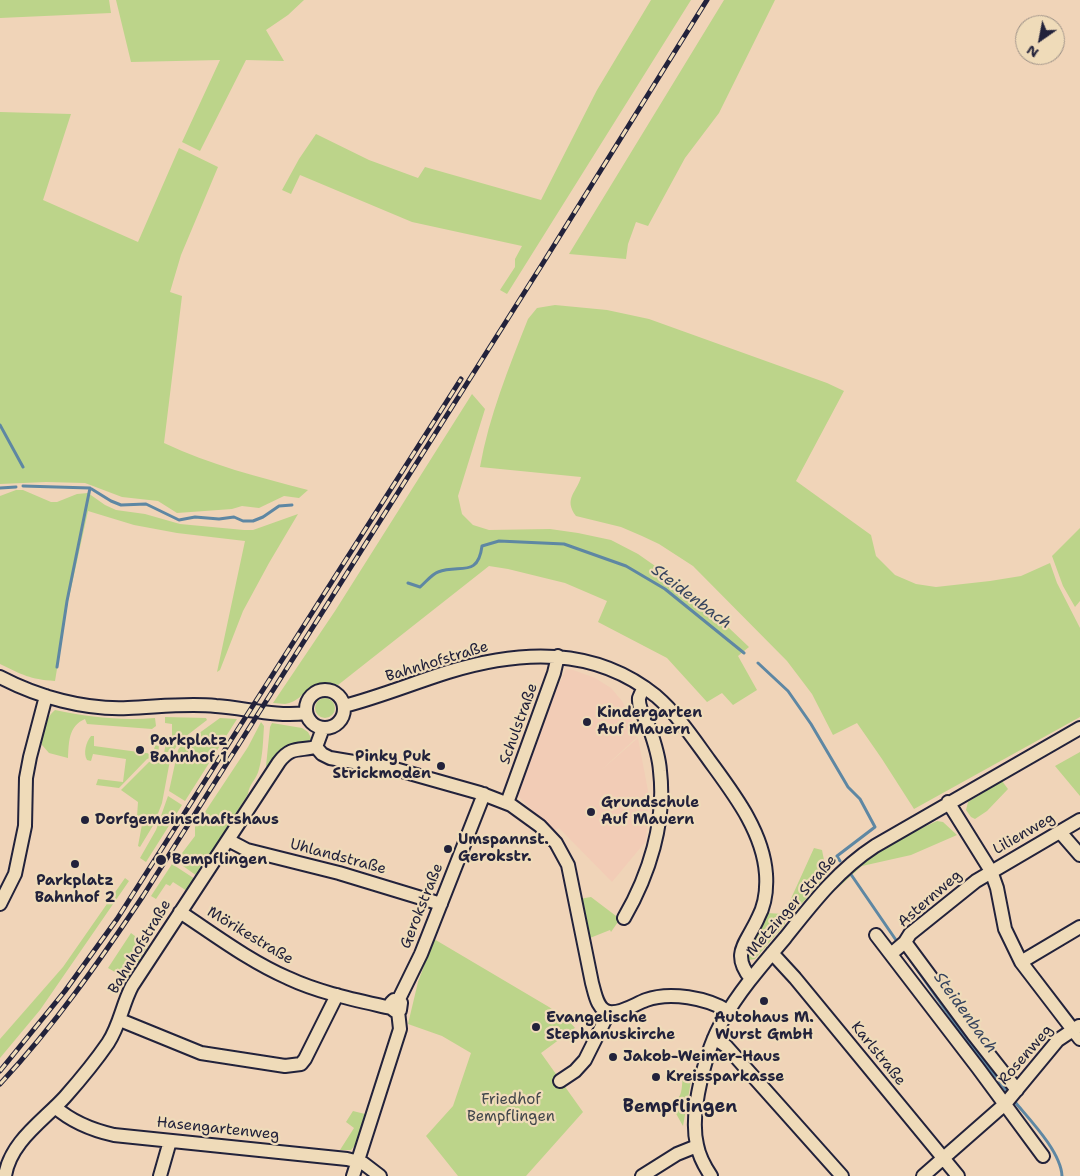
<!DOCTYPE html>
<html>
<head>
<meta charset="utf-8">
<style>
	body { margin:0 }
	#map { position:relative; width:1080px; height:1176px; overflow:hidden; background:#f0d4b8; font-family:"Shantell Sans",sans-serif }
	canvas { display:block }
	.north { position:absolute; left:1015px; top:15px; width:50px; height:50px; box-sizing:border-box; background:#efdbb9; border:1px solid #9d9187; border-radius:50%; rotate:213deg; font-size:14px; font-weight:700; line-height:20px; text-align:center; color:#22223b }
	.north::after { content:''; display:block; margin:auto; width:18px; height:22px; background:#22223b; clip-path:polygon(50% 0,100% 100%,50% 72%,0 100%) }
</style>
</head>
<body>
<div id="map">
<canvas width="1080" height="1176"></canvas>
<div class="north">N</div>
</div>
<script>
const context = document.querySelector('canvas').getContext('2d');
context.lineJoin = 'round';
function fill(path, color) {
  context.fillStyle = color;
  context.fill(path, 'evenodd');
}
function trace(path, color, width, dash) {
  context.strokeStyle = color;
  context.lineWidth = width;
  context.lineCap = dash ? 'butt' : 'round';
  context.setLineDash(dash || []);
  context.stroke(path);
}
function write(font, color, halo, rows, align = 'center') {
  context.font = font + ' "Shantell Sans",sans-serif';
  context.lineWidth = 4.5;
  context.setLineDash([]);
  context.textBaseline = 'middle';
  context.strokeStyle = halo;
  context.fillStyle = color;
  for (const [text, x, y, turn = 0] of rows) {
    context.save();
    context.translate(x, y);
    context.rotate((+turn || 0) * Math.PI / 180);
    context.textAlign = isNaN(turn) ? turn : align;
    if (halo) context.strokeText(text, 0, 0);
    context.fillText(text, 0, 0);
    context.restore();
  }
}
fill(new Path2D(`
	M566,669L573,670L595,678L611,688L622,701L631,717L637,737L598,773L638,738L649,796L646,841L612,882L559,828L553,831L515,793L539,728Z`), '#f2ccb6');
fill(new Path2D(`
	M0,0H109L111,13L0,18Z
	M116,0H304L288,15L266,30L284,61L246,60L200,151L182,142L220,60L131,62Z
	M651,0H691L507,294L500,290L515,267V259L522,246L412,222L300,175L291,194L282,190L299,159L316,134L369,160L418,178L425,167L541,200L597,90Z
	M724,0H775L719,113L685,158L648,226L636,222L628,244L626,259L569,254Z
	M0,112L71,114L43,200L138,242L179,148L218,167L181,255L170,292L182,296L164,443C210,465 259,477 308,490L299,498L284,496L259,508L242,506L232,509L177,513L158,501L122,497L85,483L46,482L0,484Z
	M555,305L607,310L649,319L827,383L844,391L796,481L871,535L876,556L895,575L916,584L936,587L990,581L1021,576L1050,563L1057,583L1080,628V717L914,809L882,759L857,723L833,735L812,694L787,661L693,566L659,544L642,536L621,527L576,516C563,499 577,492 581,477L480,467C489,416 509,367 528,319L537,308Z
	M472,394L485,409L458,496L462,514L473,525L489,530L550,529L578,533L611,540L638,554L688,589L749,647L738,656L757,690L733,705L722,693L707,702L667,658L598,622L607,601L565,583L508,569L489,566L338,685C304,676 308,701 285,704C281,704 277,703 273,703L335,611Z
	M16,490H23L51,502H57L77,494L88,493L105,505L116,510L145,514L180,524L244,530H253L298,514L269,563L243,611L220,670L217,672L245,541L177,533L134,525L88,511L68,602L55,681C29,679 23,675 0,664V496Z
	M1080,528V601L1075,607L1063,586L1052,556Z
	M315 708a10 10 0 1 1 20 0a10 10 0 1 1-20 0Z
	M55,710C89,717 120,721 155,718L156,726L152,729L87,724L85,719C68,726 69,743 68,758L49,753L42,745C41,733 46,717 55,710Z
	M165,717L206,718L207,720L181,740L174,750L164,753L166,743H172V724L165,723Z
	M220,718L237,719L185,801L169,791L178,750L180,747Z
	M261,722L264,726C263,740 263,755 259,769C257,779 249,784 248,794L197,876L176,861L195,836V827L248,747Z
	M272,723L302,728L308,732L311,738L309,741L268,768L266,766L270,727Z
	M91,736H94V746L153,754L155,745L159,746L158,755L147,759L119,788L96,785L98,779L123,782L126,759L93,754L91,761L87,760C83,753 86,742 91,736Z
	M1080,752V796L1055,766Z
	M171,755L162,803L154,824L140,847L138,846L143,819L137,817L138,802L121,790L149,762Z
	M1002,781L1008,789L987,811L975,819L971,817L966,810L968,802Z
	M168,796L182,805L146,862L140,858L156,830Z
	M937,821L943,822L957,835L911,855L862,866L821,903L852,870L902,837Z
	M814,848L822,850L825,865L823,879L791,916H788L785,920V924L755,959L749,960L746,953L767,913L784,914Z
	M172,864L195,879L187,891L173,882L170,886L166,884L156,899L151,896Z
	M125,878L129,881L40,1010L0,1058V1039L63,967Z
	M591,897L620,919L611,932L610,930L590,938L592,945L590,946L594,954L590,956L579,899Z
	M131,933L148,946L127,979L108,968Z
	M434,939L549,1007L569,1021L575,1028L541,1053L583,1112L526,1176H458L426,1136L453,1106L471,1053L442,1036L408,1024L418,982Z
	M693,1070L683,1126L674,1110L668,1105C684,1099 681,1089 683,1076Z
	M353,1111L365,1114L356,1144L351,1150H340L354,1128L346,1122Z`), '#bcd48a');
trace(new Path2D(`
	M0,425L23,467
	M23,486L90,488L111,501L121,505L146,504L179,520L195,517L219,519L234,517L243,521H253L263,517L279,506L292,505
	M0,488L16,487
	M408,583L420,587C425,583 432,574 438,572C460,564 478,578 482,546L499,541L564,544L626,566L665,589L744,653
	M758,663L788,691L811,724L848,787L860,799L875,827L837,856L840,861
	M57,667L67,601L90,488
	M850,873L898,943
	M904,951L954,1022L1006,1090
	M1015,1102C1030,1120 1061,1152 1062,1176`), '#5e87a3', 3);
const minor = new Path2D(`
	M0,677C38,697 85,710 128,708C157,707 186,703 216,706C246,708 275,717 306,713
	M306 709a19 19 0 1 1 38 0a19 19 0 1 1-38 0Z
	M344,706C379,697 413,683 448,672C520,650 594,646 656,696C677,714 693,738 709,760C733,793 763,831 766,874C767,889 765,905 758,918C747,943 730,953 751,979
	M316,747L322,754L330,758L395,769L480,793L511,805L540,826L556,843L568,865L592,983C595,993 597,1010 609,1012C621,1014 635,1004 646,1000C670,991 707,998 728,1011
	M948,802L991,871L997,888L1005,929L1021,962L1080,1039
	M507,803L554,673L558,656
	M1060,832L1080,855
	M228,840L247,850L339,873L441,904
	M0,904L15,874L25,826L26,778L30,757L46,696
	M180,912C215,935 249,961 288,978C320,993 356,1000 391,1008L395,1011L400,1010L401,1003L394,1000L391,1003V1008
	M624,918C649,875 666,822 660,771C659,756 654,741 649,727C645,718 638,708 639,698C640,695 642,691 644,688
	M876,935L978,1068L1043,1156
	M905,942L973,1034L1017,1090
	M772,953L795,978L958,1176
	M891,954L905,942L910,934L976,881L1080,820
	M1021,962L1080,927
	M398,1001L421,954L484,794
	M120,1020L201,1053L285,1066L301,1064L305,1059L337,995
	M714,1038L726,1046L842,1176
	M560,1081L575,1071L585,1060L609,1012
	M55,1107C72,1122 92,1130 114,1135L347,1159L363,1163L380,1176
	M5,1176C10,1142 43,1121 65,1097C80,1080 95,1062 108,1043C120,1025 122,1005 132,986L279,762C291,746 299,751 316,747L323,728
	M160,1176L170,1141
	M353,1176L400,1029L398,1011
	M642,1176L677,1154L697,1146
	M711,1176C705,1167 699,1156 697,1145C689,1112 706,1049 723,1020C740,990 763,964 785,938C812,904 838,870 875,846L1080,728
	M923,1176L1005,1104L1058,1040L1079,1026`);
trace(minor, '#22223b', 16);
trace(minor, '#efdbb9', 12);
const rail = new Path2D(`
	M0,1071L65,991L117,919L461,379
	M0,1084C54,1026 99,962 143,896L543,263L707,0`);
trace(rail, '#22223b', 5);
trace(rail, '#efdbb9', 3, [9]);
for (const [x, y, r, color] of [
	[587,722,5,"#22223b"],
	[140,750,5,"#22223b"],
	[441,766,5,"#22223b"],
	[591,812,5,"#22223b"],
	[85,820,5,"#22223b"],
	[448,849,5,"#22223b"],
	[161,860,6,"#22223b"],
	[75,864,5,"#22223b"],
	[764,1001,5,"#22223b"],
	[536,1027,5,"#22223b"],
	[613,1057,5,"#22223b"],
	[656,1077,5,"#22223b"]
]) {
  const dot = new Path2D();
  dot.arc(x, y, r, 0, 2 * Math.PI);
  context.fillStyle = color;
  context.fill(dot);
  trace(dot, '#efdbb9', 2);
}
write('15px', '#22223b', '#efdbb9', [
	["Bahnhofstraße",437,662,-17],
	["Schulstraße",519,724,-70],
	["Lilienweg",1024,834,-30],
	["Uhlandstraße",338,857,15],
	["Asternweg",930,899,-41],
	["Gerokstraße",422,906,-68],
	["Metzinger Straße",792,906,-49],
	["Mörikestraße",250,936,31],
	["Bahnhofstraße",140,947,-59],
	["Karlstraße",878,1054,51],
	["Rosenweg",1026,1055,-49],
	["Hasengartenweg",218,1129,6]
]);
write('bold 15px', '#22223b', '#efdbb9', [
	["Kindergarten",597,713],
	["Auf Mauern",597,730],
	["Parkplatz",150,741],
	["Bahnhof 1",150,758],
	["Pinky Puk",431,757,"right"],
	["Strickmoden",431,774,"right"],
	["Grundschule",601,803],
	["Auf Mauern",601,820],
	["Dorfgemeinschaftshaus",95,820],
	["Umspannst.",458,840],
	["Gerokstr.",458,857],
	["Bempflingen",172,860],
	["Parkplatz",75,881,"center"],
	["Bahnhof 2",75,898,"center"],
	["Evangelische",546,1018],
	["Stephanuskirche",546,1035],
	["Autohaus M.",764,1018,"center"],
	["Wurst GmbH",764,1035,"center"],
	["Jakob-Weimer-Haus",623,1057],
	["Kreissparkasse",666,1077]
], 'left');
write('15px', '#41464b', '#efdbb9', [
	["Friedhof",511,1100],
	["Bempflingen",511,1117]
]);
write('italic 16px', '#36445e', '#efdbb9', [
	["Steidenbach",691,597,37],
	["Steidenbach",965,1013,54]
]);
write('bold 18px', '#22223b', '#efdbb9', [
	["Bempflingen",680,1107]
]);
</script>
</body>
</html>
